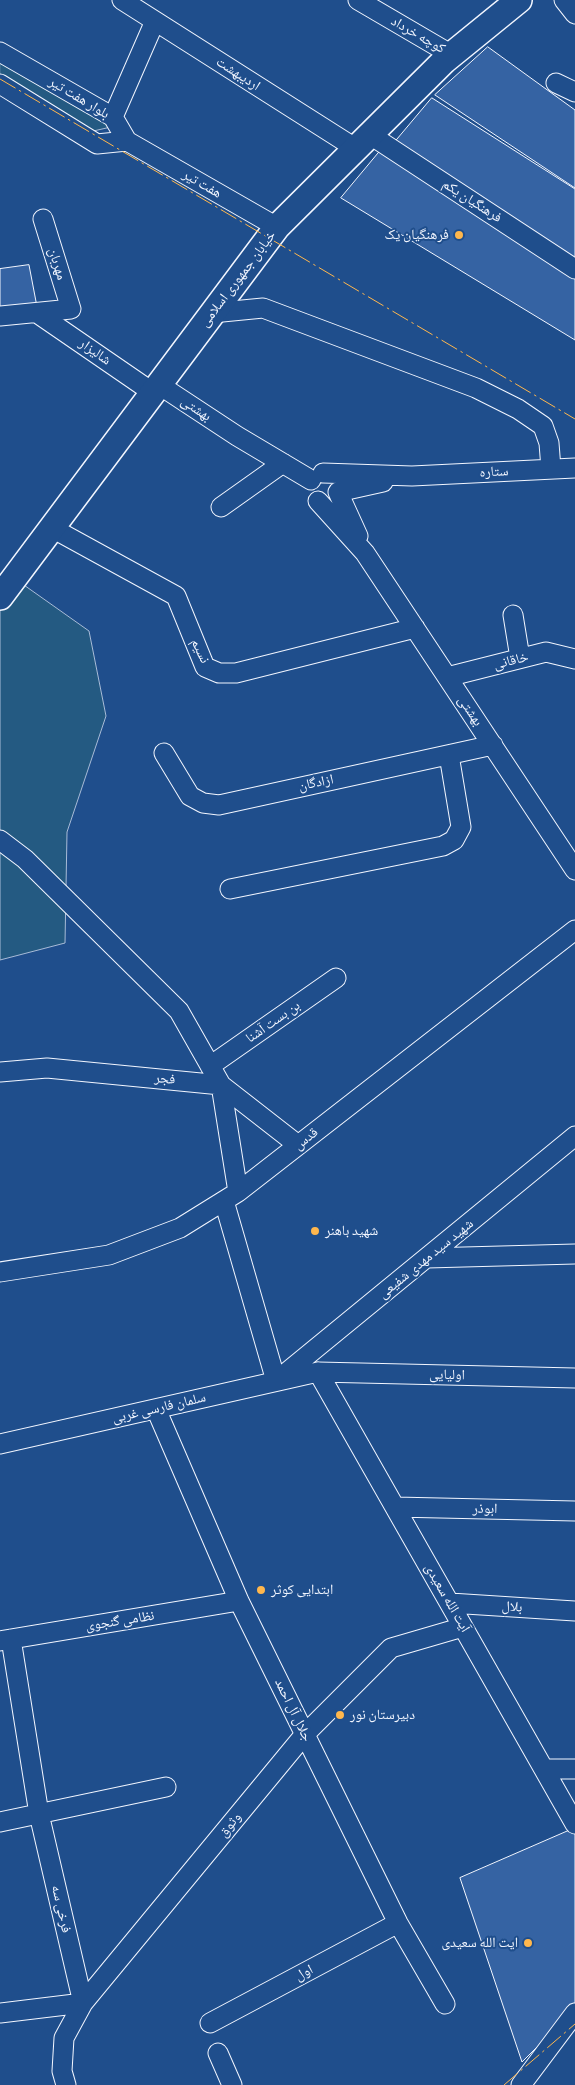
<!DOCTYPE html>
<html>
<head>
<meta charset="utf-8">
<style>
	body { margin:0 }
	canvas { display:block; background:#1f4e8c }
</style>
</head>
<body>
<canvas width="575" height="2085"></canvas>
<script>
const context = document.querySelector('canvas').getContext('2d');
context.lineJoin = 'round';
function fill(path, color) {
  context.fillStyle = color;
  context.fill(path, 'evenodd');
}
function trace(path, color, width, dash) {
  context.strokeStyle = color;
  context.lineWidth = width;
  context.lineCap = dash ? 'butt' : 'round';
  context.setLineDash(dash || []);
  context.stroke(path);
}
function write(font, color, halo, rows, align = 'center') {
  context.font = font + ' Bitter,"Noto Naskh Arabic",serif';
  context.lineWidth = 4;
  context.setLineDash([]);
  context.textBaseline = 'middle';
  context.strokeStyle = halo;
  context.fillStyle = color;
  for (const [text, x, y, turn = 0] of rows) {
    context.save();
    context.translate(x, y);
    context.rotate((+turn || 0) * Math.PI / 180);
    context.textAlign = isNaN(turn) ? turn : align;
    if (halo) context.strokeText(text, 0, 0);
    context.fillText(text, 0, 0);
    context.restore();
  }
}
const green = new Path2D(`
	M0,52L124,124L89,132L0,79Z
	M14,578L89,631L106,716L67,832L65,943L0,960V598Z`);
fill(green, '#245a82');
trace(green, '#a8bbd7', 1);
const building = new Path2D(`
	M488,47L575,110V188L435,95Z
	M432,98L575,189V268L395,142Z
	M381,150L575,272V340L341,198Z
	M29,265L38,312L0,316V269Z
	M575,1828V2009L522,2062L460,1878Z`);
fill(building, '#3563a3');
trace(building, '#f2f6ff', 1);
const minor = new Path2D(`
	M122,0L355,148
	M358,0L452,55
	M564,0L575,14
	M0,52L113,117L127,141L277,227
	M556,83L575,92
	M0,84L97,144L127,141
	M113,117L155,21
	M369,134L575,269
	M37,313L152,392
	M212,313L263,308L476,388L518,409L543,426L549,443L551,469
	M0,316L71,309L43,219
	M158,384L237,436L311,480
	M323,473L412,476L575,468
	M318,501L365,553L575,870
	M221,507L283,463
	M52,528L176,596L205,667L219,673H236L415,628
	M358,536L338,492L383,482
	M513,615L520,658
	M447,677L546,652L575,659
	M164,753L190,796L203,803L219,805L493,745
	M0,840L25,859L179,1011L221,1085L298,1145
	M230,889L443,846L454,840L461,827L449,755
	M210,1066L336,978
	M0,1072L47,1068L221,1085
	M221,1085L238,1192
	M224,1201L276,1381L575,1136
	M427,1258L575,1254
	M0,1272L109,1255L180,1228L238,1192L575,930
	M318,1372L575,1824
	M156,1409L239,1601L398,1923L445,2004
	M0,1444L318,1372L575,1378
	M395,1507L575,1511
	M450,1603L575,1611
	M11,1639L39,1814L83,2003
	M0,1641L239,1601
	M544,1769H575
	M0,1822L166,1787
	M0,2013L83,2003
	M210,2023L398,1923
	M218,2053L232,2085
	M66,2085L62,2071L64,2038L83,2003L305,1734L391,1648L463,1627
	M521,2085L575,2013`);
const major = new Path2D(`
	M0,597L277,227L444,61L519,0`);
trace(minor, '#f2f6ff', 21);
trace(major, '#f2f6ff', 28);
trace(minor, '#1f4e8c', 19);
trace(major, '#1f4e8c', 25);
trace(new Path2D(`
	M0,79L575,419
	M504,2085L575,2024`), '#ffb74d', 1, [18, 4, 2.5, 4]);
for (const [x, y, r, color] of [
	[459,235,5,"#ffb74d"],
	[315,1231,5,"#ffb74d"],
	[261,1590,5,"#ffb74d"],
	[340,1715,5,"#ffb74d"],
	[528,1943,5,"#ffb74d"]
]) {
  const dot = new Path2D();
  dot.arc(x, y, r, 0, 2 * Math.PI);
  context.fillStyle = color;
  context.fill(dot);
  trace(dot, '#1f4e8c', 2);
}
write('14px', '#f2f6ff', '#1f4e8c', [
	["کوچه خرداد",418,35,30],
	["اردیبهشت",238,74,33],
	["بلوار هفت تیر",79,98,31],
	["هفت تیر",202,184,30],
	["فرهنگیان یکم",472,201,33],
	["مهربان",57,264,73],
	["خیابان جمهوری اسلامی",238,279,-53],
	["شالیزار",95,352,35],
	["بهشتی",196,409,34],
	["ستاره",494,472,-3],
	["نسیم",200,651,64],
	["خاقانی",511,661,-14],
	["بهشتی",470,711,56],
	["ازادگان",316,783,-12],
	["بن بست آشنا",273,1022,-35],
	["فجر",165,1079,6],
	["قدس",306,1139,-38],
	["شهید سید مهدی شفیعی",426,1259,-39],
	["اولیایی",447,1375,1],
	["سلمان فارسی غربی",159,1408,-13],
	["ابوذر",485,1509,1],
	["آیت الله سعیدی",447,1598,60],
	["بلال",512,1607,4],
	["نظامی گنجوی",120,1621,-9],
	["جلال آل احمد",293,1710,64],
	["وثوق",230,1825,-51],
	["فرخی سه",61,1909,77],
	["اول",304,1973,-28]
]);
write('14px', '#f2f6ff', '#1f4e8c', [
	["فرهنگیان یک",449,235,"right"],
	["شهید باهنر",325,1231],
	["ابتدایی کوثر",271,1590],
	["دبیرستان نور",350,1715],
	["ایت الله سعیدی",518,1943,"right"]
], 'left');
</script>
</body>
</html>
